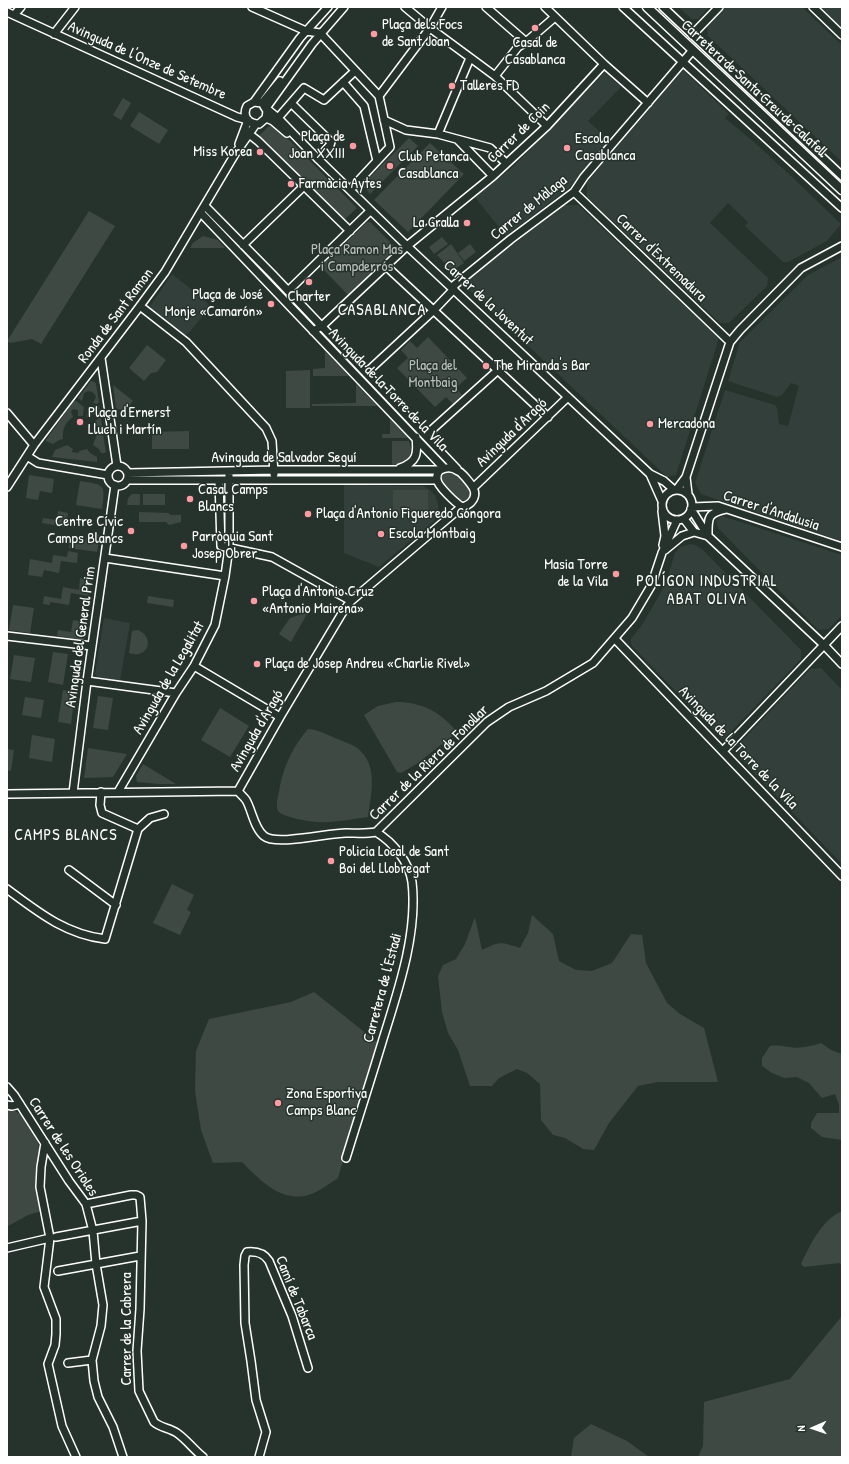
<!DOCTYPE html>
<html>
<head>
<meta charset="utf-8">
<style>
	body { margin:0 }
	#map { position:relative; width:849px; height:1464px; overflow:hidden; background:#26332d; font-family:"Patrick Hand",sans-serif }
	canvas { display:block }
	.frame { position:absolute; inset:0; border:8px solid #fff; pointer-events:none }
	.north { position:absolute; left:793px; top:1408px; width:40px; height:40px; -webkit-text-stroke:3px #26332d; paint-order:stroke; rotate:268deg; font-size:11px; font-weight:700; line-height:16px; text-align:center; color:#fff }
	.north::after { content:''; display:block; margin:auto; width:14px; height:18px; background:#fff; clip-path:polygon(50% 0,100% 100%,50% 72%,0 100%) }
</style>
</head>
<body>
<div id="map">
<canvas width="849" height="1464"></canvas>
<div class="frame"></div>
<div class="north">N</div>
</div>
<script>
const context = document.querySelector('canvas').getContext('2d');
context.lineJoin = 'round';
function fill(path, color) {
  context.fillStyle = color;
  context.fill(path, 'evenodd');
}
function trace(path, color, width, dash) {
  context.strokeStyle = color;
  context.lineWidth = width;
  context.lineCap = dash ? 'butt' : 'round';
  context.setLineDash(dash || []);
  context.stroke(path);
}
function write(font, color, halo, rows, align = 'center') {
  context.font = font + ' "Patrick Hand",sans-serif';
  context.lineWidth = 3;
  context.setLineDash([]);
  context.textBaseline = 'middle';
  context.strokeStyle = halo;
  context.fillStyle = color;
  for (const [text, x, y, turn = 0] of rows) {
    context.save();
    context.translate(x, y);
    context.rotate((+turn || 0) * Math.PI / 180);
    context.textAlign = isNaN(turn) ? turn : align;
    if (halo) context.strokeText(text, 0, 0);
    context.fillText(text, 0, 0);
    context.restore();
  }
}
fill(new Path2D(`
	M678,7H709L698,19H692Z
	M726,7H802L842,45V162L708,36L707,27Z
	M820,7H842V28Z
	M683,70L729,114L725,118L754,142L792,177L841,224L827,241L788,262H783L745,226L748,222L728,203L710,223L768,278L767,286L729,323H720L587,197V182Z
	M605,72L621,87L588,121L609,140L569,188L506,236L475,197L514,166Z
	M564,205H578L719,338L676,475L667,477L467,288V280Z
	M842,257V541H841L701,494L695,483L725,390L775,405L777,408L779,424L788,426L799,386L791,383L782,395L777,397L728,381L740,342L808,275Z
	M172,274L206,301L210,307L188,334L183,335L151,309L150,306Z
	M344,485L423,486L430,490L435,495L438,504V513L433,522L379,567L344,553Z
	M722,516L842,555V615L829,629L818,630L718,528L716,520Z
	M690,544L695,545L702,549L801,650V659L723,740L632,646L631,642V639L642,625L659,596L667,579L675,553L680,547Z
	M104,618L130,623L120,681L97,677L95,674Z
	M821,668L842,690V864L738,756V745L810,669Z`), '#333f3a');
fill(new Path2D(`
	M123,98L131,103L121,120L113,115Z
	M139,112L168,130L159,144L130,126Z
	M272,123L357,208L344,220L259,136Z
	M409,138L418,146L370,194L362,185Z
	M430,143L464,174L408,232L374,200Z
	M89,211L115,226L41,344L32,339L10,343L7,341Z
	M367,222H370L394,246L395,249L348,295L321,267Z
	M203,236L218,240L225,248H190L193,243Z
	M442,237L448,244L434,254L429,247Z
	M451,244L464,263L452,271L437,255Z
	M470,244L476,252L464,261L458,253Z
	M428,337L467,378L456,388L462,395L453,404L446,397L435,407L397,368L408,358L401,350L410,341L417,348Z
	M147,345L166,360L157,372L151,373L144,381L129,368Z
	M325,351L349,376H313V369L325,368Z
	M310,370V408H286V371Z
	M91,381L95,382L96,384L99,402L97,404L93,403L96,397C94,391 89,390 84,393L82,401L78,398Z
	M356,384L378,406H312V404L356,403Z
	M113,385L133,401L124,412L116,408Z
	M74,401H76L84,407L83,416H78V410L73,409L71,412L73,417C65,423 62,429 63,439L59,440L53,444L46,441V440Z
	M99,407L102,426L101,427L97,428L94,422L98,419V415L92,414L90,419L86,416L88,414V409Z
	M390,419L408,438H382V434H390Z
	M189,431V449H152V432Z
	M97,434H103L106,452L105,453H101L99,449L93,445Z
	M392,441H409L411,449L410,456L400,464L392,465Z
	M67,445L73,449L72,452L79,453V451L87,449L90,453L97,457V462L52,457L55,450Z
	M447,471C456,472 470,487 470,495L466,500H459C453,493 431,478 447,471Z
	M29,475L54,479L52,493L40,491L38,500L26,498Z
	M80,481C104,485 106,483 102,509L76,505Z
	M393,490H428V514H393Z
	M132,494H140V505H127L128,498Z
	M143,494H165V505H143Z
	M58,511L68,513L66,527L42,523L43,518L57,520Z
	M139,512L168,513L171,515H181V522L169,525L166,522H139Z
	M87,533L100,535L97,552L69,548L70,540L85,542Z
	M68,551L78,553L77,563L61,561L59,573L44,570L42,577L28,575L30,559L52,563L53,555L67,557Z
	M80,578L91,580L88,596L71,593L69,605L50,602V605L43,604L44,596L61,599L63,587L79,590Z
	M148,596L174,600L173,607L147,603Z
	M13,605L34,608L30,633L9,630Z
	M302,614H307L291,642L279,634L290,618Z
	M73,620L86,622L84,640L57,636L58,630L71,632Z
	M138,630C156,638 147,660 129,653L132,631Z
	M53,652L68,654L63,685L48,682Z
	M14,655L35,658L31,682L10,679Z
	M63,690L75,692L71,724L58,722Z
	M98,696L113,698L108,730L93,728Z
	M25,697L44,700L41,718L22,715Z
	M396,702C422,702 441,712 457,732L418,763L401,773L397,772L364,715L378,706Z
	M220,708L249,726L230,757L201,740Z
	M308,729C319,730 330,736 340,740C346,743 352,744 357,748C379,764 371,795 368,817C353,819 332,823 319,822C310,822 282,817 278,811C275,804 279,793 280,786C284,765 294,745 308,729Z
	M32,735L55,739L52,762L29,758Z
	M88,748L127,754L113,777L84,778Z
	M7,749L14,750L11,771L7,770Z
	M143,764L176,784H159L137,782L136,776Z
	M172,884L194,895L187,910L191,912L180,935L153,923Z
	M532,915L553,934L559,961L576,970L592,971L612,963L631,934L642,935L646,963L667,1003L680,1014L704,1028L718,1082H658L638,1086L609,1123L594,1150L583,1149L565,1138L553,1135L541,1120L540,1084L527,1073L517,1069L499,1078L492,1086H470L458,1050L448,1033L442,1012L438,976L443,965L456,959L465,944L475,917L482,950C501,941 500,942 520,948L528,933Z
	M314,992L377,1042L338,1178C330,1183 322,1189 314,1193C284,1206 261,1181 242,1162L213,1163L201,1130L195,1091L196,1051L209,1019L291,1002Z
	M821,1043L831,1050L842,1054V1140L822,1137L811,1128V1123L817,1113H839V1105L835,1094L822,1098L809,1083L797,1077L784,1078L772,1073L762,1066V1058L770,1046C777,1045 782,1046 789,1047C800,1049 811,1046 821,1043Z
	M7,1108L15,1111L21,1114L25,1119L37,1139L40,1153L42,1211L28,1215L8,1226H7Z
	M842,1211V1265L839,1263L804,1267L801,1264C811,1243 821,1221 842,1211Z
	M842,1316V1457H698L703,1446L704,1402L790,1379Z
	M591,1424L627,1441L649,1457H571L574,1438Z`), '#3e4944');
const minor = new Path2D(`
	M252,7L306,31L320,33
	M405,7L430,28L495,76L547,126
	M486,7L526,42
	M545,7L604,64L648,103
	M623,7L842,208
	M663,7L842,176
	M813,7L842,35
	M7,12L237,117L248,120
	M14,15L21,7
	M320,33L379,96L390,147L350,190
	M54,34L75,7
	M692,35L719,7
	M495,76L518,47L526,42L555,17
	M343,82L364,106L377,161
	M379,96L430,28L442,7
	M254,102L262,103L267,111L266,118L259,124C248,124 242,116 247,106L254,102L300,38L328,7
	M262,103L280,81
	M292,104L331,142L330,145L318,159
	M266,108L312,44L344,7
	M267,109L278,118L309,150L407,246L650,474L662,501
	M266,118L273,121L287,133
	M278,118L304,88L324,100L355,71
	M384,120L406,130L438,134L490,148L506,163
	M249,134L258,141L350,231
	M438,134L470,58
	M458,140L493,176
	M239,144L248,120
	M574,192L730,342
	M205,206L273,275L457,469
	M201,213L444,468
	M243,245L304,186
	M386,266L548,417
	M452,287L511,239L574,192L584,177L693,50
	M288,291L370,211
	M140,306L186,342L266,428L272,441L274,474
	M313,331L322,326L407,246L493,176L547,126L604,64
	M101,358L117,466
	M366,373L434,310L454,289
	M7,413L34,445
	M426,435L498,370
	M27,456L38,463L108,475
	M108 476a10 10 0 1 1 20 0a10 10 0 1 1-20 0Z
	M400,468C417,462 418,454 416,437
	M128,473L274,470H440
	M650,474L664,481L673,489
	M686,477L688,494
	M127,480H437
	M219,480L221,546L272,557L351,601
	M7,487L34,445L137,310L165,272L235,154L256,124
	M474,487L568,397
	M677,489L686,477L730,342L740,330L801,268L842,246
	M662 505a15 15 0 1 1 30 0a15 15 0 1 1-30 0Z
	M692,507L718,506L842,547
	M691,509L708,536L824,645L842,664
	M662,511L665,536L663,545
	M684,519L694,532
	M708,536C708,518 707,513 726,509
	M665,550L682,536L694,532L708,536
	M105,558L225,576
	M7,636L92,646
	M615,639L842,876
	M194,666L280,717
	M87,681L176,693
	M723,751L842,626
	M238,791C240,794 244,797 246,800C252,810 254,828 264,836C276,846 328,833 346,833C356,833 366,834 376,832L487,722L509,707L546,691L593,663L632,618L651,586L662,553L677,520
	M238,791L280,717L344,610L351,601L459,509C463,506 469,506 472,501C479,492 471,484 465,477C463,475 461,472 458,471C453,467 446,467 440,470C438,472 436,475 437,479C437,486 456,503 462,507
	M101,792L100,805L102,813L138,829
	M118,792L176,693L194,666L215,625L225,576L229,547V471
	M73,793L87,681L115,485
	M7,794L238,791
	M69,870L116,905
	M7,889C38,912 65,934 105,939L138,829L150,818L164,814
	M7,1087L14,1095L69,1181L86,1204L93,1231L96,1264L103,1305L101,1326L92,1360L94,1381L98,1397L113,1427L123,1457
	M7,1105L12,1106L20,1104
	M45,1143L41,1167L40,1187L50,1238L44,1287L56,1319V1334L55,1345L48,1364L62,1426L76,1457
	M346,1158C358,1119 371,1079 383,1039C398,991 418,933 412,882C409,862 393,842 376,832
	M86,1204L131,1195H136L140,1197L142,1221L140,1309L137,1351L139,1391L154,1422C161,1428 170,1428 177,1433C187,1440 194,1450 203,1457
	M56,1237L142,1221
	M7,1248L50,1238
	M58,1271L140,1256
	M68,1363L92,1360
	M259,1457L266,1432L256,1400L251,1361L245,1323L244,1265L245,1256L247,1252C257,1251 264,1253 269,1261L292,1316L308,1368`);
const tertiary = new Path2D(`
	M647,7L842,190`);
trace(minor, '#fff', 10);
trace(tertiary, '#fff', 11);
trace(minor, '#26332d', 7);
trace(tertiary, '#26332d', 8);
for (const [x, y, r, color] of [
	[535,28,4,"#ff9aa2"],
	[374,34,4,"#ff9aa2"],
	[452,86,4,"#ff9aa2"],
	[353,146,4,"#ff9aa2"],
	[567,148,4,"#ff9aa2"],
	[260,152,4,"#ff9aa2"],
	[390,166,4,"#ff9aa2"],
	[291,184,4,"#ff9aa2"],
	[467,223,4,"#ff9aa2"],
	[309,282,4,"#ff9aa2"],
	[271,304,4,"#ff9aa2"],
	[486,366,4,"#ff9aa2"],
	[80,422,4,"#ff9aa2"],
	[650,424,4,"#ff9aa2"],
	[190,499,4,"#ff9aa2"],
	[308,514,4,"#ff9aa2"],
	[131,531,4,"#ff9aa2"],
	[381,534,4,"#ff9aa2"],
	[184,546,4,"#ff9aa2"],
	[616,574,4,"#ff9aa2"],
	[254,601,4,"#ff9aa2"],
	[257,664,4,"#ff9aa2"],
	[331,861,4,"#ff9aa2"],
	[278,1103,4,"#ff9aa2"]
]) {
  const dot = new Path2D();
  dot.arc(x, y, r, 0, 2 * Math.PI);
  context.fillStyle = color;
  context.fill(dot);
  trace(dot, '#26332d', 1.5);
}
write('15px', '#fff', '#26332d', [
	["Plaça dels Focs",382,25],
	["de Sant Joan",382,42],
	["Casal de",535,43,"center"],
	["Casablanca",535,60,"center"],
	["Talleres FD",460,86],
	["Plaça de",345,137,"right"],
	["Joan XXIII",345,154,"right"],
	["Escola",575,139],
	["Casablanca",575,156],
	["Miss Korea",252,152,"right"],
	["Club Petanca",398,157],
	["Casablanca",398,174],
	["Farmàcia Aytes",299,184],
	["La Gralla",459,223,"right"],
	["Plaça de José",263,295,"right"],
	["Monje «Camarón»",263,312,"right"],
	["Charter",309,297,"center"],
	["The Miranda's Bar",494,366],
	["Plaça d'Ernerst",88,413],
	["Lluch i Martín",88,430],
	["Mercadona",658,424],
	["Casal Camps",198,490],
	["Blancs",198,507],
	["Plaça d'Antonio Figueredo Góngora",316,514],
	["Centre Cívic",123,522,"right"],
	["Camps Blancs",123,539,"right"],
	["Escola Montbaig",389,534],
	["Parròquia Sant",192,537],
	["Josep Obrer",192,554],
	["Masia Torre",608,565,"right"],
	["de la Vila",608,582,"right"],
	["Plaça d'Antonio Cruz",262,592],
	["«Antonio Mairena»",262,609],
	["Plaça de Josep Andreu «Charlie Rivel»",265,664],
	["Policia Local de Sant",339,852],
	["Boi del Llobregat",339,869],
	["Zona Esportiva",286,1094],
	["Camps Blanc",286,1111]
], 'left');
write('15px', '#fff', '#26332d', [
	["Avinguda de l'Onze de Setembre",147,61,24],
	["Carretera de Santa Creu de Calafell",754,89,43],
	["Carrer de Coin",519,133,-44],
	["Carrer de Màlaga",529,208,-39],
	["Carrer d'Extremadura",661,258,44],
	["Carrer de la Joventut",488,303,43],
	["Ronda de Sant Ramon",116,316,-53],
	["Avinguda de la Torre de la Vila",388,390,46],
	["Avinguda d'Aragó",512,433,-44],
	["Avinguda de Salvador Seguí",284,458],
	["Carrer d'Andalusia",771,511,18],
	["Avinguda del General Prim",81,637,-82],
	["Avinguda de la Legalitat",169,678,-60],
	["Avinguda d'Aragó",257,731,-60],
	["Avinguda de la Torre de la Vila",738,748,46],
	["Carrer de la Riera de Fonollar",429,763,-44],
	["Carretera de l'Estadi",383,988,-75],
	["Carrer de les Orioles",63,1147,57],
	["Camí de Tabarca",296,1298,68],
	["Carrer de la Cabrera",127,1329,-90]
]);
write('15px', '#bbbfbe', '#26332d', [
	["Plaça Ramon Mas",357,250],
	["i Campderrós",357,267],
	["Plaça del",433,366],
	["Montbaig",433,383]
]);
context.letterSpacing = '1px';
write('16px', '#fff', '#26332d', [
	["CASABLANCA",382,311],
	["POLÍGON INDUSTRIAL",707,582],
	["ABAT OLIVA",707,600],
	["CAMPS BLANCS",66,836]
]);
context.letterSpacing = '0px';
</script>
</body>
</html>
